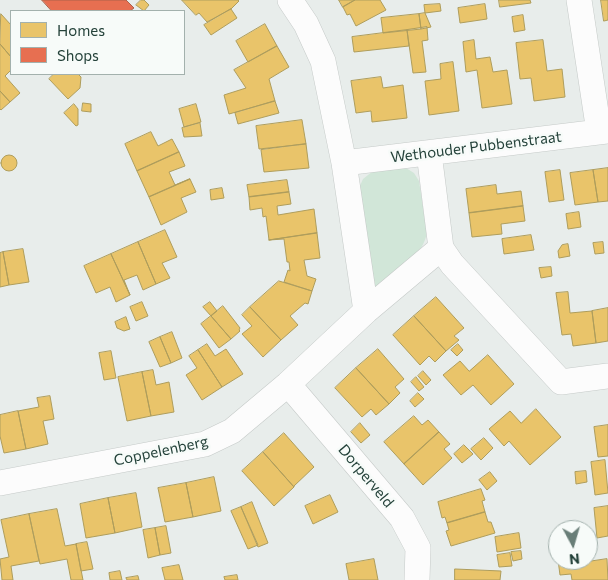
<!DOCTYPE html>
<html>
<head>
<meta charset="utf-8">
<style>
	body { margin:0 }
	#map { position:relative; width:608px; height:580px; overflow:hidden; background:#e8edeb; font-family:Commissioner,sans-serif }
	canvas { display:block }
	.legend { position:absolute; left:10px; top:10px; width:175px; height:65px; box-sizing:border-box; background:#f7fbf9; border:1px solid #a3b1ad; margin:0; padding:6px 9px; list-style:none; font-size:15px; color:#24423a }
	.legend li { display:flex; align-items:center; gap:10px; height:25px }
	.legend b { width:25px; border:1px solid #a3b1ad }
	.north { position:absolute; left:548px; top:520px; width:50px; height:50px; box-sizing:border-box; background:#f7fbf9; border:1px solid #a3b1ad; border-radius:50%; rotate:174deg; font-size:14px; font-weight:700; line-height:20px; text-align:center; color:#24423a }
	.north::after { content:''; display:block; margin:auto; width:18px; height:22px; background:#697e78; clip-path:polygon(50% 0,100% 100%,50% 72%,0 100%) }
</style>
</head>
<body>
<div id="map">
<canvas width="608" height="580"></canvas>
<ul class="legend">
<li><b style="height:14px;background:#e9c46a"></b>Homes</li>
<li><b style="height:14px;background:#e76f51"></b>Shops</li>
</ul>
<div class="north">N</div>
</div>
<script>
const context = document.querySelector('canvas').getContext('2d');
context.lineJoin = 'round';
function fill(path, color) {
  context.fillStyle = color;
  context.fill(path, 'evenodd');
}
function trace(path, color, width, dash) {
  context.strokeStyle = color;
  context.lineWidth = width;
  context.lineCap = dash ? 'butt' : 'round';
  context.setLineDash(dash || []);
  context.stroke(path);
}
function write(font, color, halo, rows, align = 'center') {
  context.font = font + ' Commissioner,sans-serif';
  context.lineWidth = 5;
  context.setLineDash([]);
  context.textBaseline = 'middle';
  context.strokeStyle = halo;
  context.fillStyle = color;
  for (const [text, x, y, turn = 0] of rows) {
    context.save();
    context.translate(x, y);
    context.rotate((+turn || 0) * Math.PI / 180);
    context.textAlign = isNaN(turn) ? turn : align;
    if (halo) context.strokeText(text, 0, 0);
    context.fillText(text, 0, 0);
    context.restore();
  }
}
fill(new Path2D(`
	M406,168L414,173L419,181L427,232C424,255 398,270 381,285L375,286L358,190L363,179L373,171Z`), '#d1e6d8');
const homes = new Path2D(`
	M141,0H144L149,5L144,11L136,5Z
	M182,0H238L239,1L231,9L207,22L199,13L196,15Z
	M339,0H355L343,7Z
	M355,0H380L386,10L356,26L350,14L347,15L343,7Z
	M499,0H530L531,3L500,7Z
	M601,0H608V20L604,21Z
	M440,4L441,11L425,13L424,5Z
	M485,4L487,19L460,23L458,8Z
	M231,9L237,18L211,35L204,25Z
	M425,13L431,27L421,29L419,14Z
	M1,14L11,25V57L0,44Z
	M419,14L421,29L383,33L381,18Z
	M523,15L525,30L514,32L512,17Z
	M265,24L277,46L248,62L236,41Z
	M427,27L428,40L422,41L426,72L413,73L407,30Z
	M407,30L409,46L354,52L352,37Z
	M474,40L476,59L490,57L493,72L507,70L512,104L482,108L477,70L466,72L463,42Z
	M543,40L547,71L562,69L565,97L534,101L531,78L520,79L516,43Z
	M0,44L11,57V70L5,76L20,93L10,102L0,91Z
	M277,46L289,67L269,79L275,101L229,114L224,95L246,88L234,70Z
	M453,62L459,111L429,115L425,81L441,79L440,64Z
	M54,74H78L81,77L80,88L68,99L49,79Z
	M381,77L383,88L403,85L407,118L372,122L371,111L356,113L351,81Z
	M0,91L10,102L1,110L0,109Z
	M275,101L279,113L238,124L235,113Z
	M83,103L91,104V112L82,111Z
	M74,104L78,109V125L76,126L64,113Z
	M196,104L201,122L184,127L179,109Z
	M302,120L306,144L259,149L256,126Z
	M200,123L202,136L184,137L182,128Z
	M151,132L158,146L172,139L179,152L137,171L125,144Z
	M306,144L309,168L264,172L261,150Z
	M179,152L185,166L169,172L175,185L190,179L149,197L137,171Z
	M1 163a8 8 0 1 1 16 0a8 8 0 1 1-16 0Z
	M608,168V201L598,202L593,170Z
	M560,170L564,200L549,202L545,172Z
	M593,170L598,202L575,205L570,173Z
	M190,179L196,192L181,198L187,212L161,225L149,197Z
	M287,180L289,192L249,197L247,185Z
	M496,185L497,194L521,191L523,206L469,213L466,189Z
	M222,188L224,198L211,200L210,190Z
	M289,192L291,204L277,206L278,215L314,209L317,233L269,240L266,216L263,217L262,208L250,210L249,197Z
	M523,206L525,221L501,224L502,234L472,237L469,213Z
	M579,212L581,227L568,229L566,214Z
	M165,230L177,257L162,263L170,278L156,284L138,242Z
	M317,233L320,258L304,260L307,276L316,279L312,291L284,282L288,270L290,271L289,262H287L284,239L269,240Z
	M531,235L534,250L504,254L502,239Z
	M138,242L156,284L143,290L137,275L124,280L130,295L111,254Z
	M603,242L604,253L595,254L593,243Z
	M568,244L570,256L559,258L558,251L562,245Z
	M23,249L29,282L9,285L3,252Z
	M3,252L9,285L0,287V253Z
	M111,254L130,295L116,302L110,287L96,293L84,266Z
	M551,267L552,276L541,278L539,268Z
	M279,281L312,291L308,304L305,303L290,316L298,325L281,340L250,307Z
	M568,292L570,313L592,311L596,343L573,346L571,334L562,335L556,293Z
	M436,297L464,328L454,336L459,340L446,351L414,316Z
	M142,302L148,316L136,321L130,307Z
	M210,302L217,311L211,316L203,307Z
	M223,306L240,328L239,330L240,331L231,339L211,316Z
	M250,307L281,340L263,357L242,334L252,326L242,315Z
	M608,308V341L596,343L592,311Z
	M211,316L231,339L219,348L201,324Z
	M414,316L446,351L435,362L429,356L420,365L393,335Z
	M126,317L130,329L124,331L117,328L115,322Z
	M172,332L182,358L171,363L160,337Z
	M160,337L171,363L160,367L149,342Z
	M207,344L215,356L226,349L243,374L222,387L198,350Z
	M458,344L463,350L457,356L451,350Z
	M378,349L404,379L395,387L400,393L389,404L356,368Z
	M198,350L222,387L202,400L186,375L197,368L189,356Z
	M111,351L116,378L104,380L99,353Z
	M488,355L514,384L491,405L473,385L461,395L443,375L460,361L469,371Z
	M356,368L389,404L376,415L371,409L362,417L335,388Z
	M153,370L156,385L169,382L174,412L151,416L142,372Z
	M423,371L431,380L426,385L418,376Z
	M142,372L151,416L127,421L118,377Z
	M416,377L424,387L419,391L411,382Z
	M418,393L424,399L415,407L410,401Z
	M50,396L54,419L43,421L48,444L26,449L18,411L39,407L37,398Z
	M536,409L561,437L530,465L509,441L504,446L489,429L510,411L521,423Z
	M18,411L26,449L4,453L0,436V415Z
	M414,416L422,425L428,420L439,432L404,464L384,442Z
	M360,423L370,435L361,443L351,432Z
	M608,425V456L598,457L594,427Z
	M439,432L450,444L444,449L452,458L423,485L404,464Z
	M284,433L314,467L294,486V487L263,452Z
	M484,438L493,448L481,460L471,449Z
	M464,445L473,454L462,463L454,454Z
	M263,452L294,487L274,506L242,471Z
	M605,460L608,493L595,495L591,462Z
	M586,471L587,482L576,484L575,472Z
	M490,472L497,481L487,490L479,480Z
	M214,477L221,511L193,517L186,483Z
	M186,483L193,517L165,522L158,488Z
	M481,489L485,500L482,501L485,512L447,523L445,517L442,518L438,502Z
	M136,493L142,527L115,533L108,498Z
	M330,495L338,512L313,524L305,506Z
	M108,498L115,533L86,538L80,504Z
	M252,502L268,543L258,547L241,507Z
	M608,506V536L597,538L594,508Z
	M241,507L258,545L248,549L231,511Z
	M57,509L65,546L76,544L83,580H71L67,559L40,564L29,514Z
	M485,512L488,522H491L495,533L451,546L446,531L449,530L447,523Z
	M29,514L39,561L11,566L13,580H2L0,559L9,557L1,520Z
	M166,526L171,553L160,555L155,528Z
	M155,528L160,555L148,558L143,530Z
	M519,533L521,548L497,552L495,537Z
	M87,542L93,569L81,571L76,544Z
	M521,551L522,559L513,561L511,552Z
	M510,553L512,566L499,567L497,555Z
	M374,559L378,580H349L346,564Z
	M607,559L608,580H572L571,574L560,575L558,560H582V562Z
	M179,565L183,580H165L162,568Z
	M455,569L501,571L500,580H455Z
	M120,571L122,580H110L109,573Z
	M237,575L238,580H225L224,577Z
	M138,576L139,580H127L126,578Z`);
fill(homes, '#e9c46a');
trace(homes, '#ae9d5c', 1);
const shops = new Path2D(`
	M42,0H126L134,8L130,11H52Z`);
fill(shops, '#e76f51');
trace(shops, '#ac624a', 1);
const street = new Path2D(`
	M579,0L599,132
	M429,153L441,248L452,264L561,382L608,376
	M344,163L608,131
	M366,311L441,248
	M288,384L402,518L418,548L417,580
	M0,483L205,444L232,431L288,384L366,311L344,163L323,61L306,24L290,0`);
trace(street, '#c5cac8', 26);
trace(street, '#fcfcfc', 25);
write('15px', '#24423a', '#f7fbf9', [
	["Wethouder Pubbenstraat",476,147,-7],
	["Coppelenberg",161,451,-12],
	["Dorperveld",366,476,50]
]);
</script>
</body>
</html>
